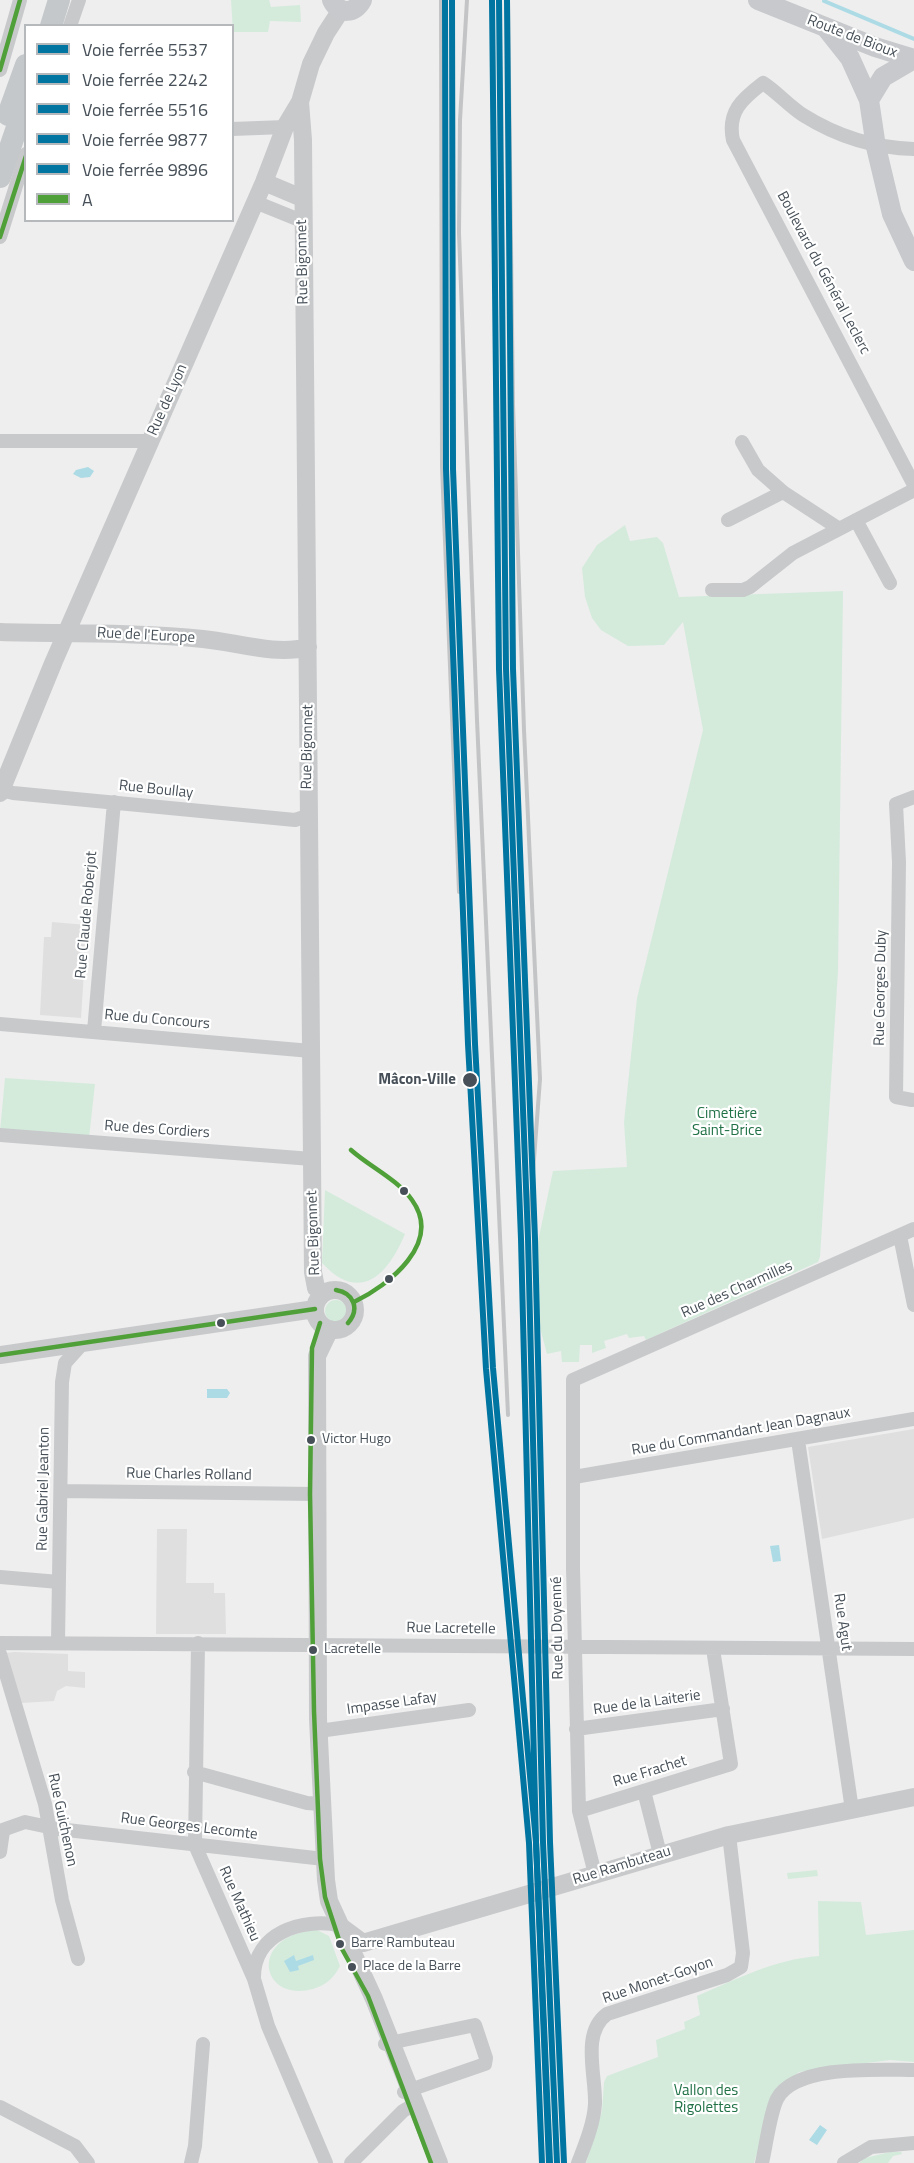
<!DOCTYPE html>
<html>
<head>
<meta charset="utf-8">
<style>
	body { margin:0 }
	#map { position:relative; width:914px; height:2163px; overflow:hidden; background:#eee; font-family:"Titillium Web",sans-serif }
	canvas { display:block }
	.legend { position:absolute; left:24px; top:24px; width:210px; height:198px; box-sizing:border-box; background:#fff; border:2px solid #b5b9bc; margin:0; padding:8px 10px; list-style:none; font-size:18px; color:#475058 }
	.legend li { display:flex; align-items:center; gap:12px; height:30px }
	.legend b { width:30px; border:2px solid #b5b9bc }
</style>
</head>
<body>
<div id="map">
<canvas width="914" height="2163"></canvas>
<ul class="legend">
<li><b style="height:8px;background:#0075a1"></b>Voie ferrée 5537</li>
<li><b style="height:8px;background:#0075a1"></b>Voie ferrée 2242</li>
<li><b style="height:8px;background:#0075a1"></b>Voie ferrée 5516</li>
<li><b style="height:8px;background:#0075a1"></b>Voie ferrée 9877</li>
<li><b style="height:8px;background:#0075a1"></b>Voie ferrée 9896</li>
<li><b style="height:8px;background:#50a03a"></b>A</li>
</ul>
</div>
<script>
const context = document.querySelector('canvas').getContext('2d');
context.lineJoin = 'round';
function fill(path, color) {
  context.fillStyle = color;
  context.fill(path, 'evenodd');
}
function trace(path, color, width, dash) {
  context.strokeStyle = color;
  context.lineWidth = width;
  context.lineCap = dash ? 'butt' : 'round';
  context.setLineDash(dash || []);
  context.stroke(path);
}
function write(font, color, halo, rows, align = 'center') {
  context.font = font + ' "Titillium Web",sans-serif';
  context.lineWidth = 4.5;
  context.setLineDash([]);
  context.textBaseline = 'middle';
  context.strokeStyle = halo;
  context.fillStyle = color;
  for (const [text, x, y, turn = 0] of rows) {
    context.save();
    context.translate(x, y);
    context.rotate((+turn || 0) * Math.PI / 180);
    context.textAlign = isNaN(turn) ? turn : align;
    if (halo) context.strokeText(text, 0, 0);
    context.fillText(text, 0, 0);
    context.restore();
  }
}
fill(new Path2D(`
	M52,922L87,925L81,1018L40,1015L44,937H51Z
	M914,1429V1518L822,1539L808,1447Z
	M157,1529H187L186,1583H214V1593H225L226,1634H156Z
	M14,1652L68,1654V1671L85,1672V1688L66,1686L57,1691L54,1701L21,1703L6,1653Z`), '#e0dfdf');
fill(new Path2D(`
	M231,0H269L271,7L300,5L301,22L270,21L268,32H233Z
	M625,525L630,541L657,537L663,543L679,597L843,591L838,971L820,1257L818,1262L646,1340L644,1336L629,1338L627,1334L604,1341L606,1348L592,1353V1345H580L579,1362H562L561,1351L547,1354L539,1324L535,1255L553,1171L627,1167L624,1122L637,998L703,730L683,622L664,645L628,646L601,630L592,618L585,597L582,568L597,545Z
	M5,1078L95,1084L89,1138L0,1131Z
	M325,1190L405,1234C388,1275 360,1304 322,1263Z
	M325 1311a11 11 0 1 1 22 0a11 11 0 1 1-22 0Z
	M817,1870L818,1876L788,1879L787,1873Z
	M818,1901L861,1902L866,1935L914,1930V2062L890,2060L799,2072L777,2090L754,2163H586L602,2111L604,2082L607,2076L658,2057L656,2040L685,2029L684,2022L700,2015L697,1996C737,1979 775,1959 819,1956Z
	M317,1930L329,1936L340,1966C334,1978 326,1985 313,1989C260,2003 247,1935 317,1930Z
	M890,2152H901L902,2154L893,2156L888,2163H859L865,2158Z`), '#d4ebdc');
fill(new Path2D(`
	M88,467L94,471L90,477L81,478L73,474L76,470Z
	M207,1389H227L230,1393L227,1398H207Z
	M779,1545L781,1561L773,1562L770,1546Z
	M294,1955L296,1961L313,1955L314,1960L298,1966L299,1970L290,1972L284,1961Z
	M820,2125L827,2130L817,2145L809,2140Z`), '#addbe5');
trace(new Path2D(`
	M824,1L914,39`), '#addbe5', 4);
trace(new Path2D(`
	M70,26L79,0
	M0,70L20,0
	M232,129L285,127
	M914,149C873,148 838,137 803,115C789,106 777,92 763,83C742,99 727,112 733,140L914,485
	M255,202L302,221
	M0,237L26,154
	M0,441H150
	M742,442L758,470L783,492L838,528
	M728,520L783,492
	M856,520L890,583
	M712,590H743L750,587L793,553L914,490
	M1,790L13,793L295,820L307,816
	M0,1024L311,1051
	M94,1031L114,802
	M912,1100L896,1097L899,862L896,804L914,797
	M0,1135L312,1159
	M900,1236L914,1305
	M798,1440L852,1810
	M574,1477L914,1419
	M61,1491L317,1494
	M0,1577L59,1582
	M58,1642L62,1382L65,1363L83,1343
	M0,1643L914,1649
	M198,1643L195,1845L254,1979L268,2026L326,2163
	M0,1654L45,1804L62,1900L78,1959
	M576,1729L723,1709
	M319,1731L469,1710
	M194,1772L307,1803L321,1804
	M644,1791L660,1854
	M579,1811L731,1764L713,1649
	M0,1831L25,1822L58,1829L324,1859
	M0,1852L3,1831
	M595,1874L579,1811L573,1569V1380L914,1229
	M254,1977C254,1933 302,1918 339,1925
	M385,2044L475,2025L486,2058L485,2064L404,2092
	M0,2107L75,2146L88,2163
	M191,2163L195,2146L203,2044
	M351,2163L403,2111L415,2104
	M578,2163C585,2145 594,2123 595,2104C596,2075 581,2033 607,2014L727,1975L741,1967L743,1953L729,1835
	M762,2163C766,2146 770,2113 777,2099C795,2064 880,2070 914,2070
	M844,2163L871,2147L914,2143`), '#c8c9cb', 14);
trace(new Path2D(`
	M300,102L303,140L313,1272L316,1288L323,1294
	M264,182L302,198
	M0,632C68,634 136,632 203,639C236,642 275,656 308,647
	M0,793L54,661L264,182L285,127L300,102L311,64L326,33L341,10
	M315 1310a20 20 0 1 1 40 0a20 20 0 1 1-40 0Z
	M330,1329L317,1356L318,1719L326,1880L329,1901L374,1999L439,2163
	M0,1355L315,1309
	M340,1926L363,1943L729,1835L914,1797`), '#c8c9cb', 18);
trace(new Path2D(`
	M332,0C339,15 355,14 362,0
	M758,0L875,47L914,59
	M827,29L850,58L869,100L876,147L892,214L914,261
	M869,100L883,77L914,59`), '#c7c9cc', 20);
trace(new Path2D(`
	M51,26L59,0
	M8,115L26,65
	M0,177L26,101`), '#c4c8ca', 22);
trace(new Path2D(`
	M441,0L442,466L459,892
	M467,0L460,120L459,233L477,720L508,1415
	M508,0L513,405L524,730L540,1079L528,1239`), '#c3c4c5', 4);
trace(new Path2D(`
	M0,70L20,0
	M0,237L26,156
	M351,1150C370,1167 397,1179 412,1200C443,1243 389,1285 354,1302
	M336,1290C354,1293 360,1309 348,1323
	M320,1323L312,1348L310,1494L314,1711L320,1859L325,1897L342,1949L368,1996L431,2163
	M0,1355L315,1309`), '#50a03a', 4.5);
trace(new Path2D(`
	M452,0L453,469L475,1044L493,1368L536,1842L550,2163`), '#0075a1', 6);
trace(new Path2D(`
	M499,0L506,669L528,1239L543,1842L557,2163`), '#0075a1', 6);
trace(new Path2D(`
	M492,0L499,669L521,1239L536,1842L549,2163`), '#0075a1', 6);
trace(new Path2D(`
	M445,0L446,469L468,1044L486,1369L529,1843L542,2163`), '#0075a1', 6);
trace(new Path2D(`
	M507,0L513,669L535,1239L550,1842L564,2163`), '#0075a1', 6);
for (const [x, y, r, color] of [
	[470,1080,8,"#475058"],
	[404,1191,5,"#475058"],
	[389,1279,5,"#475058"],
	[221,1323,5,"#475058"],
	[311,1440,5,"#475058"],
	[313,1650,5,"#475058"],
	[340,1944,5,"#475058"],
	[352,1967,5,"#475058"]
]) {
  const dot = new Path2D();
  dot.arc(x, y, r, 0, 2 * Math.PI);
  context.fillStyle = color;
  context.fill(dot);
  trace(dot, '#fff', 2);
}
write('14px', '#475058', '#fff', [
	["Victor Hugo",322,1440],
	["Lacretelle",324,1650],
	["Barre Rambuteau",351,1944],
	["Place de la Barre",363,1967]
], 'left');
write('15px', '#475058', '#fff', [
	["Route de Bioux",852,37,21],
	["Rue Bigonnet",303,262,-91],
	["Boulevard du Général Leclerc",823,273,62],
	["Rue de Lyon",168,400,-66],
	["Rue de l'Europe",146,636,3],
	["Rue Bigonnet",308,747,-89],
	["Rue Boullay",156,790,6],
	["Rue Claude Roberjot",87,915,-85],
	["Rue Georges Duby",881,988,-89],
	["Rue du Concours",157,1020,5],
	["Rue des Cordiers",157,1130,4],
	["Rue Bigonnet",314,1233,-92],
	["Rue des Charmilles",737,1290,-24],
	["Rue du Commandant Jean Dagnaux",741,1432,-10],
	["Rue Charles Rolland",189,1475,1],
	["Rue Gabriel Jeanton",44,1489,-89],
	["Rue Agut",842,1622,82],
	["Rue du Doyenné",558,1628,-91],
	["Rue Lacretelle",451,1629,1],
	["Rue de la Laiterie",647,1703,-8],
	["Impasse Lafay",392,1704,-8],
	["Rue Frachet",650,1772,-17],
	["Rue Guichenon",62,1820,78],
	["Rue Georges Lecomte",189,1827,7],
	["Rue Rambuteau",622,1866,-17],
	["Rue Mathieu",239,1904,66],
	["Rue Monet-Goyon",658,1981,-19]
]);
write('bold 15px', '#475058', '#fff', [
	["Mâcon-Ville",456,1080]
], 'right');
write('15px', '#207146', '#fff', [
	["Cimetière",727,1114],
	["Saint-Brice",727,1131],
	["Vallon des",706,2091],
	["Rigolettes",706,2108]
]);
</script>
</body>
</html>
